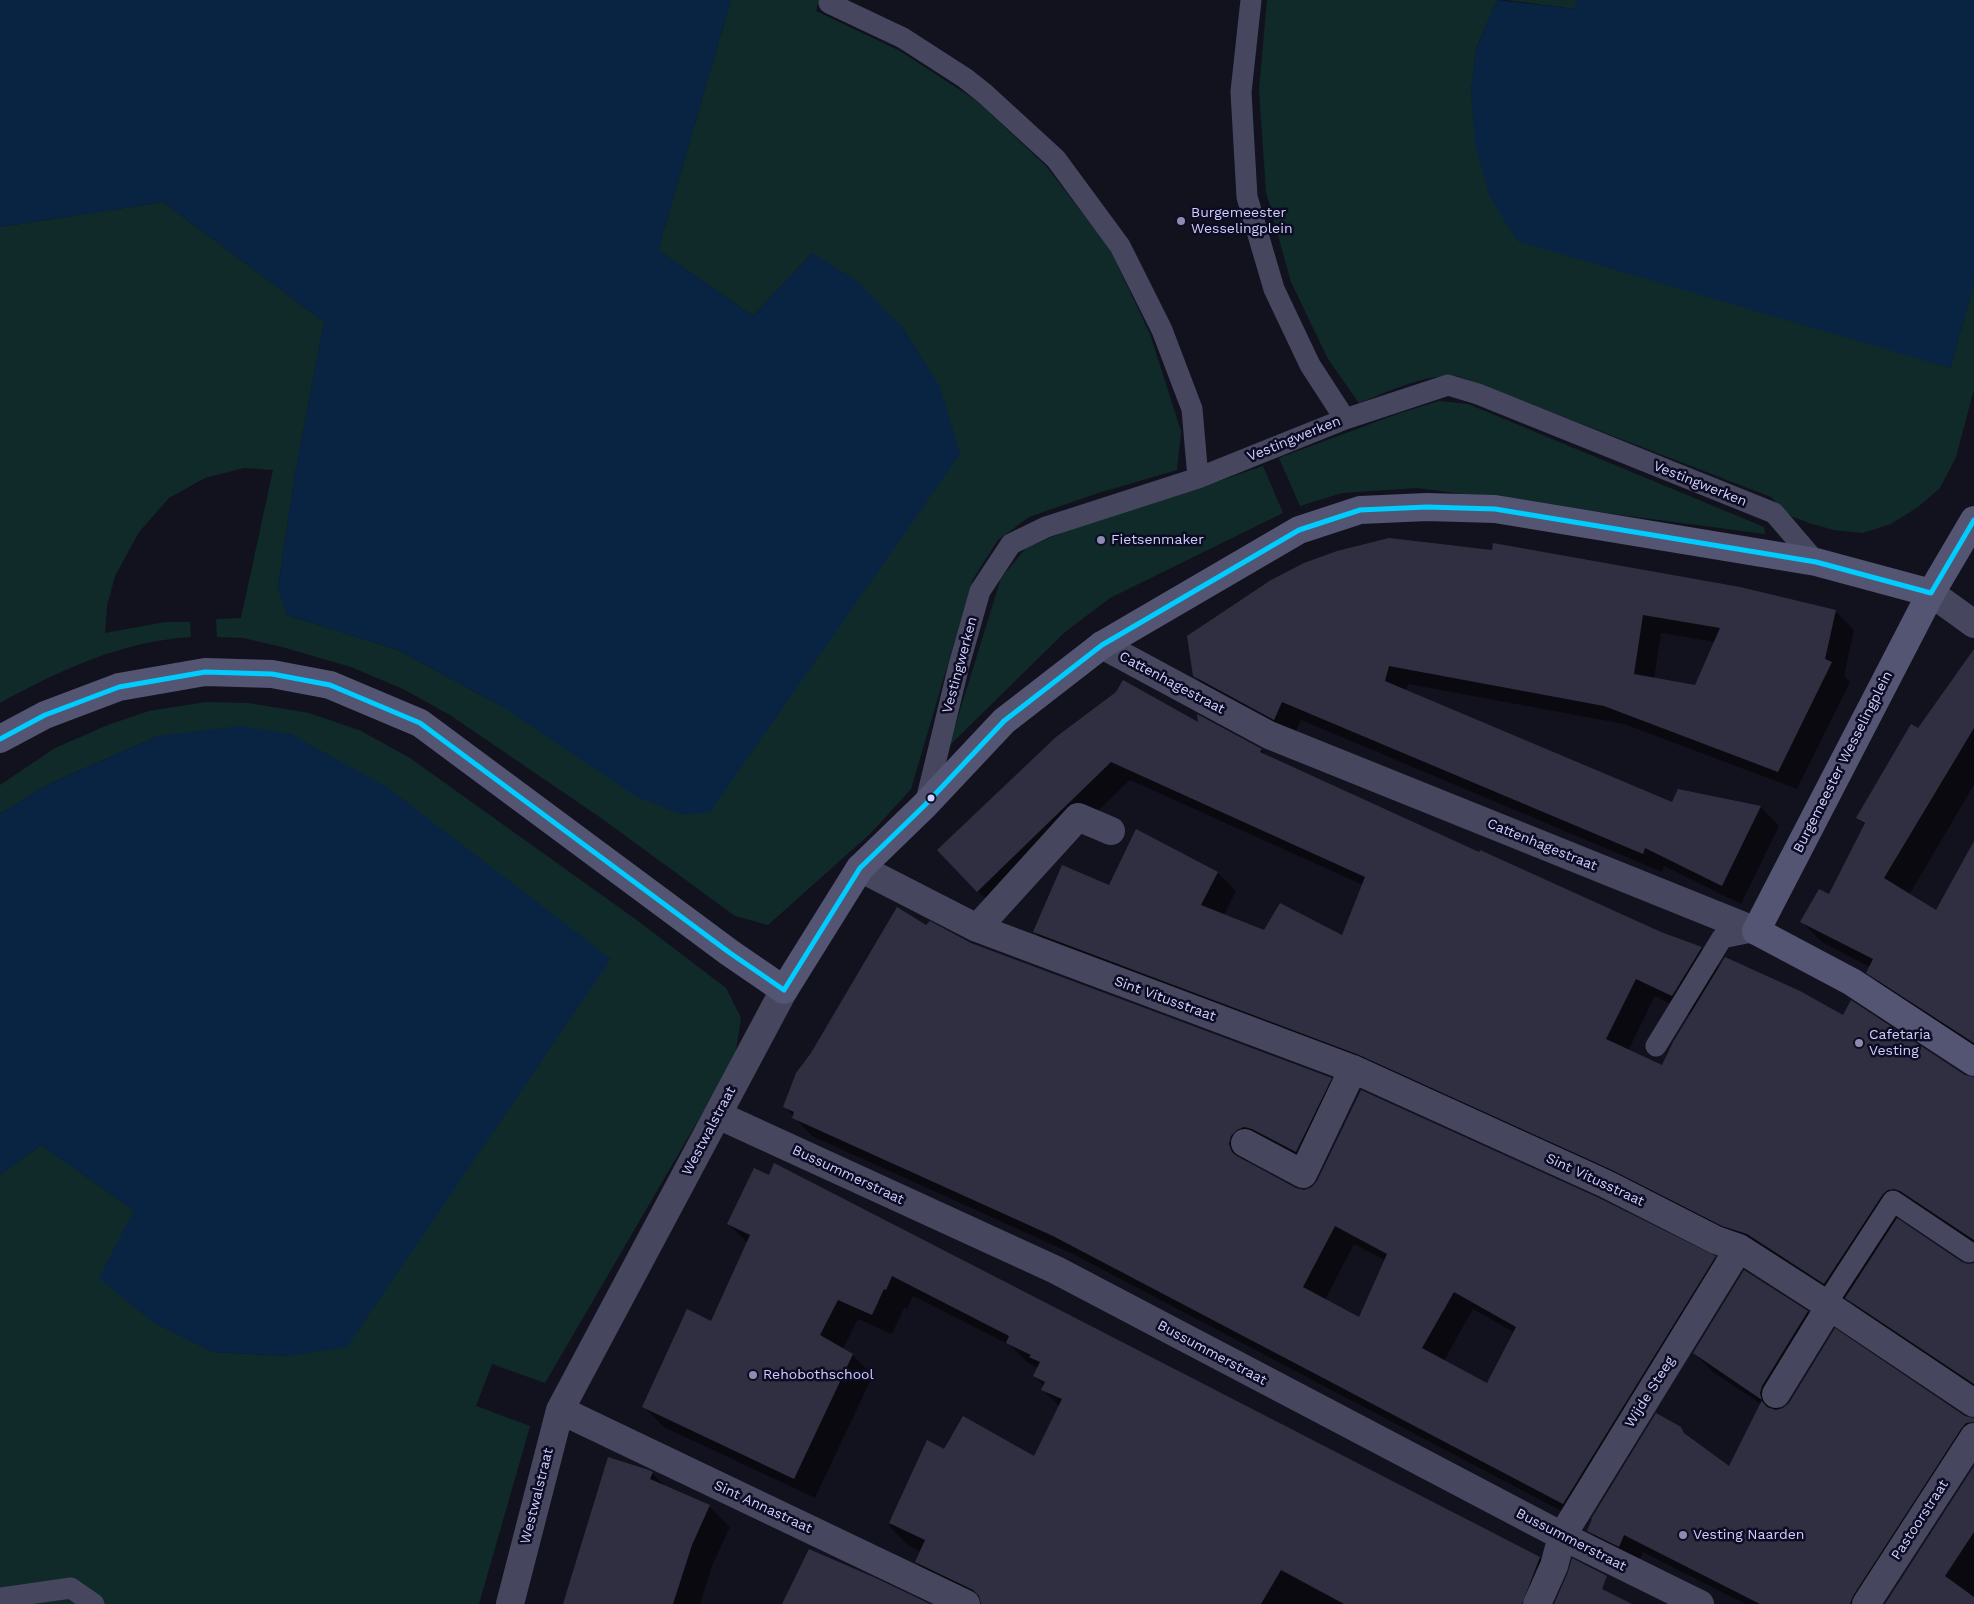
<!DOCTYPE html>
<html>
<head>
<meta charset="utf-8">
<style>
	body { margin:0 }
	canvas { display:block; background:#12111e }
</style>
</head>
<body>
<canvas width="1974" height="1604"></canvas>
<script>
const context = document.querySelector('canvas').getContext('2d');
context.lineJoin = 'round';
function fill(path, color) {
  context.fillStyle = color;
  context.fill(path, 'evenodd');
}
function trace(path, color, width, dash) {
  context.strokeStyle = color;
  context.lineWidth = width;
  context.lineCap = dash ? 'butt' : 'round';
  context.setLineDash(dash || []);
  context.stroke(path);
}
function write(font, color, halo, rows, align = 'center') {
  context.font = font + ' "Work Sans",sans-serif';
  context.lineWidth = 5;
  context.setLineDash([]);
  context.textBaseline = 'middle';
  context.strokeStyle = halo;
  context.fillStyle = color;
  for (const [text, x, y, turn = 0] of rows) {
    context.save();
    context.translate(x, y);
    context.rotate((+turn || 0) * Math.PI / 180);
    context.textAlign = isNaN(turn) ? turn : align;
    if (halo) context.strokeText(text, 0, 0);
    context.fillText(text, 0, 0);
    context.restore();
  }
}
fill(new Path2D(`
	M731,0H819L816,11L900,51L977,101L1046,166L1110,249L1150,334L1181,431L1177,470L1095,494L1029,517L998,540L973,579L911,789L871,833L768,925L735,916L601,818L450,715L403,689L351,667L282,647L243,638L217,637L216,619L241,618L273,470L244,468L205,478L169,498L139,532L115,576L107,606L105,633L165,622H190L191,637C122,641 60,670 0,703V227L163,202L324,322L295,474L278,588L287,615L398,650L503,707L960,454L939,387L903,328L812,253L753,316L658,250Z
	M1267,0H1497L1476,49L1471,92L1950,368L1974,284V389L1956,457L1940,488L1918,507L1891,524L1863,533L1834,530L1812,524L1788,515L1771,497L1458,376C1425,374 1390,391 1359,403L1328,359L1291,282L1266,192L1259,89Z
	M1506,0H1577L1575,9Z
	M1439,401L1468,404L1764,527L1765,534L1417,488L1342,493L1300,506L1279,458L1400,413Z
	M1263,466L1283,513L1110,598L1064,633L949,746L1001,578L1026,548L1073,528L1182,494Z
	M206,702L248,703L309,713L361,731L410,758L638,921L726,988L741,1018L735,1057L545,1383L492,1364L476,1406L530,1426L479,1604H0V1175L41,1145L134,1210L151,1321L213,1352L289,1356L158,736L49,784L0,814V785L55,748L108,725L149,711Z`), '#0f2a28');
fill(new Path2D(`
	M0,0H731L658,250L753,316L812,253L856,280L903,328L940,387L960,454L710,812L683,815L635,796L503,707L398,650L287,615L278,588L295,474L324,322L163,202L0,227Z
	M1497,0L1574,9L1577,0H1974V284L1950,368L1517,241L1489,195L1475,143L1471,92L1476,49Z
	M239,726L291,734L387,787L611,959L347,1347L289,1356L213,1352L151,1321L99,1278L134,1210L41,1145L0,1175V814L49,784L158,736Z`), '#092443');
fill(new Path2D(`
	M1271,581L1835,611L1854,630L1844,676L1850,682L1797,789L1624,724L1408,684L1406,691L1672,803L1678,790L1761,807L1779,826L1741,904L1664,866L1662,872L1301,720L1293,738L1213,695L1194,675ZM1661,633L1715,642L1696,686L1654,679Z
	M1974,654V785L1909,895L1937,912L1974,844V1049L1889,994L1868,972L1870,967L1823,943L1802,922L1829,896L1865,825L1857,818L1918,729Z
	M1200,724L1261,750L1269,758L1480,853L1661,933L1701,948L1720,967L1974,1090V1245L1901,1213L1896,1220L1967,1266L1974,1264V1389L1865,1316L1846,1297L1843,1302L1053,951L1035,932L1110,887L1136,831L1218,873L1236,891L1224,915L1265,932L1342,937L1363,885L1130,780L996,909L978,891L1057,738ZM1655,996L1691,1015L1662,1067L1628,1051Z
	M926,926L1331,1079L1349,1097L1315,1170L1249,1155L1247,1163L1295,1189L1715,1257L1733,1276L1582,1522L1073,1254L812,1136L784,1106ZM1354,1244L1386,1261L1360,1319L1325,1300ZM1473,1309L1515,1333L1488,1385L1444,1361Z
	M754,1169L1540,1558L1560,1578L1549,1604H982L937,1582L916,1562L921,1552L909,1546L889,1526L928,1441L945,1451L1035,1458L1060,1407L1043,1390L1044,1386L1034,1376L1038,1368L1028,1363L1010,1345L913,1296L907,1309L904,1308L892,1334L858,1319L843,1349L852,1355L873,1375L815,1498L664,1427L644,1407L712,1322L748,1243L728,1224Z
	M1744,1272L1808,1312L1826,1331L1779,1410L1965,1417L1974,1420V1455L1878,1604H1745L1643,1552L1638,1564L1607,1549L1588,1530L1680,1428L1692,1441L1729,1468L1761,1404L1713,1372L1694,1353Z
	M1974,1468V1604H1886Z
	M652,1473L667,1488L709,1506L730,1527L712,1566L700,1604H564Z`), '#0007');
fill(new Path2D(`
	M1389,538L1492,550L1493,543L1740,587L1836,610L1825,659L1832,662L1778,772L1604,706L1389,666L1385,681L1672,802L1678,789L1761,806L1722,886L1645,848L1643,854L1282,702L1274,720L1193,676L1187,636L1271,580L1304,563L1337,551ZM1643,615L1720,628L1695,685L1634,674Z
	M1974,649V728L1884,878L1936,910L1974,841V1043L1866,973L1873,959L1800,922L1819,889L1829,894L1865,823L1856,818L1911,724L1918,728Z
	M1123,680L1198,722L1197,714L1262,749L1260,752L1479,852L1480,850L1661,932L1702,947L1672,996L1636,979L1606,1039L1662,1065L1673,1042L1725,957L1800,991L1843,1015L1851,1000L1965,1075L1974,1077V1240L1900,1191L1894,1189L1888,1190L1883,1194L1824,1284L1747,1234L1722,1226L1612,1170L1359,1055L1033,932L1062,865L1109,885L1136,829L1218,872L1201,905L1264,930L1280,903L1342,935L1365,877L1111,762L977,892L937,850L1056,737L1116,692Z
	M897,907L926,925L930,921L971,943L1332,1078L1296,1152L1252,1129L1244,1127L1237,1130L1231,1136L1229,1144L1232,1152L1237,1156L1296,1188L1304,1190L1312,1187L1317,1181L1361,1090L1599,1198L1716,1256L1563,1504L1053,1236L792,1118L794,1112L783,1107L796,1073L811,1053ZM1335,1226L1387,1254L1359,1317L1303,1287ZM1454,1292L1516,1327L1487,1383L1422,1348Z
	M774,1163L1540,1557L1522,1604H1344L1281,1570L1261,1604H981L979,1596L973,1590L915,1562L925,1540L889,1523L927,1440L944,1449L963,1416L1034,1456L1062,1399L1041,1390L1045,1382L1033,1376L1040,1362L1029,1357L1031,1355L1006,1343L1009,1336L892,1276L886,1290L884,1289L872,1315L838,1300L820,1335L853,1354L794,1479L642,1407L687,1309L711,1321L750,1235L727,1224L754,1168L769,1175Z
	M1897,1218L1962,1262L1968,1264L1974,1263V1384L1845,1298Z
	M1744,1270L1808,1311L1762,1386L1760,1393L1762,1401L1767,1407L1776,1410L1783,1408L1789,1403L1835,1328L1965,1416L1974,1418V1422L1966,1423L1961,1429L1853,1596L1850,1604H1760L1624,1535L1619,1547L1587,1531L1592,1519H1591L1656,1413L1681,1427L1684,1433L1729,1466L1762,1400L1693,1353Z
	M608,1457L649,1470L653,1472L650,1479L710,1505L692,1545L673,1604H563Z
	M1974,1466V1532L1945,1576L1974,1597V1604H1885Z
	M809,1549L878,1579L930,1604H782Z
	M1572,1558L1607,1576L1602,1589L1632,1604H1554L1568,1572Z`), '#302f41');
trace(new Path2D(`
	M830,0L829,3L903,38L965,78L984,93L1056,159L1120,246L1162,330L1192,409L1198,478
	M1251,0L1241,92L1247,197L1274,289L1310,365L1345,419
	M925,805L959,665L980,591L1011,544L1046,527L1198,478L1345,419L1448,385L1478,394L1774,513L1816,562
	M1656,1046L1722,938L1756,931
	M1826,1304L1893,1201L1969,1252
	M0,1598L71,1588L94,1604`), '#46475f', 21);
trace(new Path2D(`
	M1931,593L1974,624
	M1102,645L1269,735L1756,931
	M860,868L977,928L1353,1069L1606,1184L1716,1240L1739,1248L1826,1304L1974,1403
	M977,928L1078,817L1111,831
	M718,1115L1056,1270L1562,1536L1700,1604
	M1245,1143L1303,1174L1353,1069
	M1776,1394L1830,1306
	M560,1410L966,1604
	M510,1604L560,1410L784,990
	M1537,1604L1554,1566L1562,1536L1739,1248
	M1866,1604L1974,1437`), '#46475f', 28);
trace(new Path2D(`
	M1931,593L1756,931L1852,982L1974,1062
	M0,739L45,715L119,687L205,672L272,674L330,685L420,723L730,953L784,990L860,868L925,805L1004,721L1102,645L1299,530L1360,510L1427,507L1495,509L1816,562L1931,593L1974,520`), '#535572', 28);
trace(new Path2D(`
	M0,739L45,715L119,687L205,672L272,674L330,685L420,723L730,953L784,990
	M784,990L860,868L925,805L1004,721L1102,645L1299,530L1360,510L1427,507L1495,509L1816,562L1931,593L1974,520`), '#0cf', 5);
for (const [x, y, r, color] of [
	[1181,221,5,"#8d8cb0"],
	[1101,540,5,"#8d8cb0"],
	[931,798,4.5,"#cfcfff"],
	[1859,1043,5,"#8d8cb0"],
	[753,1375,5,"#8d8cb0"],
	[1683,1535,5,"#8d8cb0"]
]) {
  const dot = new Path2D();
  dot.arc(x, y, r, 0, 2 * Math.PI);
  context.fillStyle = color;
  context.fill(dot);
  trace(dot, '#0d0c23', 2);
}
write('14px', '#cfcfff', '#0d0c23', [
	["Burgemeester",1191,213],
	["Wesselingplein",1191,229],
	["Fietsenmaker",1111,540],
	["Cafetaria",1869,1035],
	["Vesting",1869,1051],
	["Rehobothschool",763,1375],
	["Vesting Naarden",1693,1535]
], 'left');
write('14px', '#cfcfff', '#0d0c23', [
	["Vestingwerken",1294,439,-22],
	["Vestingwerken",1700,484,22],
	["Vestingwerken",960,665,-75],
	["Cattenhagestraat",1172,683,28],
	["Burgemeester Wesselingplein",1843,762,-63],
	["Cattenhagestraat",1542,845,22],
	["Sint Vitusstraat",1165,999,20],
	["Westwalstraat",709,1131,-62],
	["Bussummerstraat",848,1175,25],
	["Sint Vitusstraat",1595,1180,25],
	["Bussummerstraat",1212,1353,28],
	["Wijde Steeg",1650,1392,-58],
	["Westwalstraat",537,1496,-76],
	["Sint Annastraat",763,1507,25],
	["Pastoorstraat",1920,1520,-57],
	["Bussummerstraat",1571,1540,27]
]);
</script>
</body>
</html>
